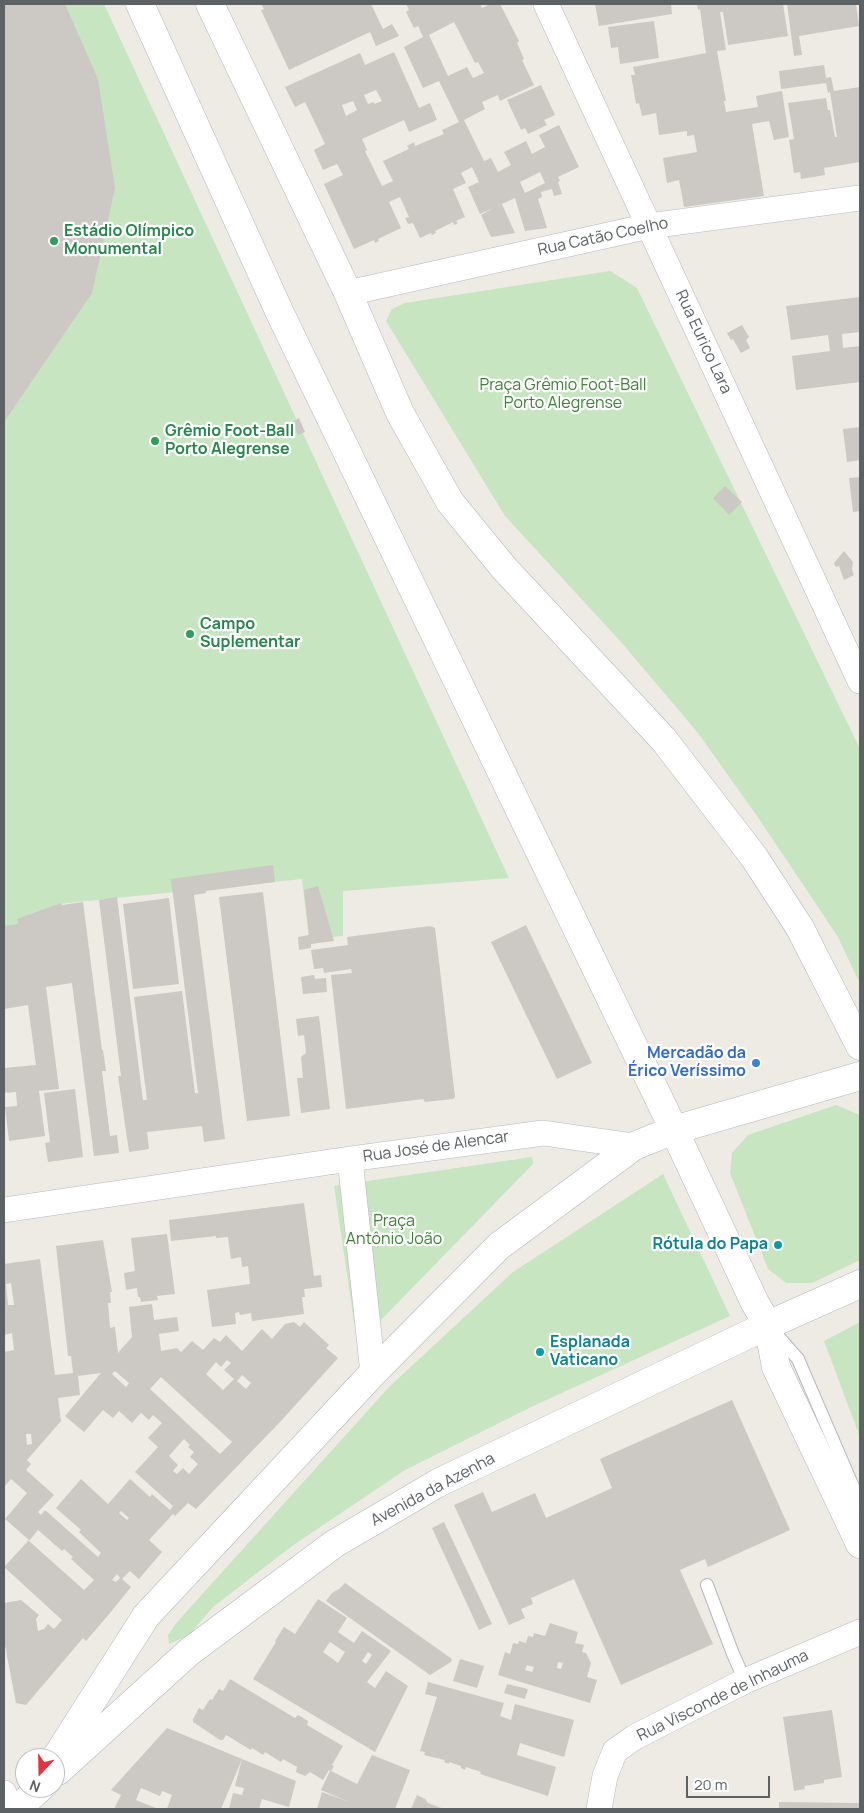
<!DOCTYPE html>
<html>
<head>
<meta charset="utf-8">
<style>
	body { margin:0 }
	#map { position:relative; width:864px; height:1813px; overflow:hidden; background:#eeebe4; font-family:Manrope,sans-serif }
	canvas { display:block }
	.frame { position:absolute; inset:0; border:5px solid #5c6164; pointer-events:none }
	.north { position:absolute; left:15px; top:1748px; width:50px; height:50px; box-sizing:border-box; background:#fff; border:1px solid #bec0c1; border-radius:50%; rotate:201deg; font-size:14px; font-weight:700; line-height:20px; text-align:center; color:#5c6164 }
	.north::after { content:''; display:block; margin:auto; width:18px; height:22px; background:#e43440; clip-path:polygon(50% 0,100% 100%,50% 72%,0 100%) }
	.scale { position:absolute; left:686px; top:1776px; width:84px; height:22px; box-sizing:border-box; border:2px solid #5c6164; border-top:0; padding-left:6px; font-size:15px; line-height:18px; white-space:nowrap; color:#5c6164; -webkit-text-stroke:4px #fff; paint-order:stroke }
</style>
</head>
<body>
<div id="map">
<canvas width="864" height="1813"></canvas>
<div class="frame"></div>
<div class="north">N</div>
<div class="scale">20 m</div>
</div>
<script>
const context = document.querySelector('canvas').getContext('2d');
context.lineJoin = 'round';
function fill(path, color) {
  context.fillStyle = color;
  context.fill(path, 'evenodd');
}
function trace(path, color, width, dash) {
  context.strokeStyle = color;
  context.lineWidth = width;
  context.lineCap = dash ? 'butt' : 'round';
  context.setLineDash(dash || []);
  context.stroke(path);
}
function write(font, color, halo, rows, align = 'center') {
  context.font = font + ' Manrope,sans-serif';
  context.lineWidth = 4.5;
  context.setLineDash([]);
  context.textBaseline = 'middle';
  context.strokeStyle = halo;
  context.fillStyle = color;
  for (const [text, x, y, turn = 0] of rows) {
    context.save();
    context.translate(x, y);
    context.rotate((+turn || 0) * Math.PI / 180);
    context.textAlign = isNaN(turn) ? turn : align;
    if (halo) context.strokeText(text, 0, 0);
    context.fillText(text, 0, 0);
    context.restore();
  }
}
fill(new Path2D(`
	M4,4H104L509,878L343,891V936L309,939L302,879L58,904L69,963L4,974Z
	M610,271L637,288L860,749V984L838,937L757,816L698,733L621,642L505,516L386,321L392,309L405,303Z
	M836,1105L860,1115V1260L812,1283H786L768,1269L730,1173L732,1153L748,1135Z
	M532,1157L533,1164L378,1323L354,1322L334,1186Z
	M663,1174L730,1316L531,1407L405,1470L292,1546L213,1607L189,1635L169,1644L168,1635L178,1621L389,1387L513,1272Z
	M860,1322V1437L824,1341Z`), '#c7e5c1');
fill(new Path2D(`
	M4,4H65L98,79L115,188L92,293L4,422Z
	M261,4H371L383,29L392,24L399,36L376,46L370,32L289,70L261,10L264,9Z
	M406,4H480L482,8L490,4H500L519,41L517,43L524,59L522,60L534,85L500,101L498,95L482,102L485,109L464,120L484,161L491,158L498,172L511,165L504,152L526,141L532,154L545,147L539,135L559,125L579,167L558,177L560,181L558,182L562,194L554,196L552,189L541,192L542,197L538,199L547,228L525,231L515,198L502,204L515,233L491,237L481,215L493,208L480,214L468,187L479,182L472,167L461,173L466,183L453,189L465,217L456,221L458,223L454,225L453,222L435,231L436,233L432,235L431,233L420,238L413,223L408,224L405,218L409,217L400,197L389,202L401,228L378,239L379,241L375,243L374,240L354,249L324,184L343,175L337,164L323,170L314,150L325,144L305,102L295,107L285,87L360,53L365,65L394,52L419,108L430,103L437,120L409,132L404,120L362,139L367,150L365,151L382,186L393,181L383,161L409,149L407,146L414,142L415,146L444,134L442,130L459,122L439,81L423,88L404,47L423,37L418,26L414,28L406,12L409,10ZM454,22L475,63L478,62L484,73L473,78L467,67L448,76L429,35ZM376,90L382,101L374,104V102L368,104L364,95ZM353,101L357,110L346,116L342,105ZM540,172L545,183L525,193L520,182Z
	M595,4H671L672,14L599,26Z
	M697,4H783L788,36L728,45L723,12H720L726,50L717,51L726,101H724L726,112L758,107L756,96L782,91L789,137L774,140L769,121L752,124L764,196L684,207L679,180L667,183L663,158L697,152L694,135L687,136V131L659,135L656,113L642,116L639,103L636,104L631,75H635L633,67L706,53L700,9L698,10Z
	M787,4H856L859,26L799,36L802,55L794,56Z
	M654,21L659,58L620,64L618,47L611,48L608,27Z
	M824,65L826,78L831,77L834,91L860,87V162L824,168L825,175L801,179L800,172L794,173L789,140L794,139L788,103L826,98L828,110H830L835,137H837L830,92L828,93L826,83L781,89L779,71Z
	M541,85L555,115L544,120L547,125L528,134L525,128L521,130L507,100Z
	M860,297V332L842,334L843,348L860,346V382L796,390L792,356L830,351L828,335L791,340L786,306Z
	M742,325L749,337L746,340L750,348L741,353L733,339L731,340L727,333Z
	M299,418L305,432L298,435L292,422Z
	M860,427V460L847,462L843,429Z
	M860,477V511L853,512L849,478Z
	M725,486L742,502L729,515L713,498Z
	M844,551L853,562L852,569L854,575L844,580L839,566L836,567L834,563Z
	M273,865L275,882L206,891V893L194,895L225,1139L204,1142L202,1126L147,1132L149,1149L129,1152L118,1076H121L99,900L117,897L143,1100H147L134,997L182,991L195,1093H198L171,879Z
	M318,886L334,941L311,944V948L299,950L298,937L309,935L304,890Z
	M263,892L290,1116L247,1121L219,897Z
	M169,898L179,984L133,989L123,904Z
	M83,902L102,1050H103L106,1071H102L110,1136L117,1135L119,1153L94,1156L72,983L46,987L59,1089L39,1091L45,1136L9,1141L5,1107L17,1106L16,1092L4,1093V1068L36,1065L28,1005L4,1009V926L18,924L17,919L61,903L62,905Z
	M526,925L592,1063L557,1079L491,942Z
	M430,926L435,928L455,1097L453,1099L425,1102L423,1099L346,1109L331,975L352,973L351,969L324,973L323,968L314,969L311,950L348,945L347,937Z
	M314,975L315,979L326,978L327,992L303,994L301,977Z
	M319,1016L330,1109L301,1113L297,1078H303L301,1057L306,1053L304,1035L298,1036L296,1019Z
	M75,1089L83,1157L48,1162L45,1143L50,1142L44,1093Z
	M304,1203L314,1276L321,1275L322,1287L304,1289L305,1297H302L304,1314L252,1321L251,1313L240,1315L239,1312L235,1313L236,1324L212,1327L207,1290L250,1284L248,1266L242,1267L241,1257L231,1259L228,1237L216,1238V1236L171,1241L169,1220Z
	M167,1234L175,1294L157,1296L158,1300L141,1302L140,1297H138L137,1288L126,1290L124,1273L135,1271L131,1238Z
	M103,1240L112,1292H110L111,1303H108L110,1328L115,1327L118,1353L132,1337L129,1307L152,1304L154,1320L177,1317L179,1331L159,1334L161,1351L177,1348L181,1352L192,1341L203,1350L214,1338L220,1342L226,1335L242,1351L262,1329L272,1339L285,1324L294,1322L300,1327L304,1322L329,1345L326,1348L338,1358L281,1421L196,1509L188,1503L175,1516L173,1514L149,1540L162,1552L139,1579L130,1571L122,1579L131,1587L110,1613L86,1641L83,1638L26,1705L16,1703L4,1640V1603L21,1600L39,1615L36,1619L38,1631L44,1629L48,1624L54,1629L62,1620L4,1567L29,1540L5,1519L27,1493L11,1479L4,1487V1352L14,1350L12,1333L4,1335V1264L40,1259L55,1375L73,1373L71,1356H68L56,1246ZM11,1283L14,1305H8L6,1284ZM227,1360L231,1363L224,1370L234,1379L223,1390L206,1374L216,1362L221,1367ZM115,1371L129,1383L126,1387L112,1374ZM101,1373L65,1416L84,1432L103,1410L113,1418L119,1411L132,1423L141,1413L149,1420L153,1415L162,1423L148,1438L158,1447L135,1472L173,1506L170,1510L152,1494L150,1497L130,1479L108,1504L81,1479L56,1508L81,1530L79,1532L101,1553L98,1557L45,1510L41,1515L38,1512L54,1495L26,1470L31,1464L27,1460L61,1421L58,1398L80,1395L78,1376ZM242,1375L251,1383L246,1389L237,1381ZM161,1377L232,1442L220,1454L150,1389ZM26,1434H31L32,1444L27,1445ZM184,1439L190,1445L188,1447L194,1452L190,1457L198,1464L189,1474L183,1468L177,1474L173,1471L178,1465L169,1456ZM121,1511L129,1518L127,1520L119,1513ZM38,1530L62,1551L64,1549L73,1557L71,1559L94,1580L84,1590L29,1541ZM117,1574L120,1578L116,1582L112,1580Z
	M732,1400L790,1530L708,1567L705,1559L680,1570L713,1644L621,1685L574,1579L531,1598L533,1604L521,1609L525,1618L509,1625L454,1505L483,1492L492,1512L535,1493L546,1518L612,1488L600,1459Z
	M444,1522L492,1624L479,1630L432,1528Z
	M345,1583L452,1659L451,1662L430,1675L326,1601L332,1593L339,1589Z
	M318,1599L347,1618L338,1632L354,1643L362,1631L391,1651L367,1682L375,1688L386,1671L408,1686L375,1752L253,1679L276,1642L275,1641L284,1627L295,1634ZM330,1642L345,1652L338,1663L323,1652ZM368,1652L372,1655L366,1664L362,1661Z
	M550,1623L578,1632L575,1643L584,1645L582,1652L586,1653L591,1663L587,1677L597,1680L590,1703L498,1675L505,1652L510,1654L513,1643L518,1644L519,1641L526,1643L528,1636L533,1637L534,1633L545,1636ZM558,1662L563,1663L561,1669L557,1668ZM527,1665L534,1667L532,1672L525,1670Z
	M460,1659L484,1666L477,1688L453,1681Z
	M230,1679L295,1718L298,1715L300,1716L308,1721L307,1725L343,1746L332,1765L334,1766L331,1771L357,1784L372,1755L410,1770L395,1809H317L322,1792L349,1802L321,1790L330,1771L329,1770L323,1780L310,1772L305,1776L296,1772L297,1767L283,1759L281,1762L265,1752L263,1755L252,1748L251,1750L226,1735L223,1740H220L193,1722V1719L199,1708L203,1710L210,1699L212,1700L219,1689L223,1691Z
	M428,1682L504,1703L500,1716L511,1720L515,1704L574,1720L564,1757L520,1743L517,1755L556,1767L548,1796L480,1774L481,1772L466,1767L465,1770L461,1768V1766L449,1762V1764L444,1762L445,1760L424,1755L425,1752L420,1751L437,1697L425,1694Z
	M507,1684L528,1689L525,1699L504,1693Z
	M832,1710L842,1777L824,1780V1783L804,1786L805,1789L794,1791L783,1717Z
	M167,1728L242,1759L296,1781L289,1807L262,1799L259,1809H229L233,1793L242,1795L244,1788L235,1786L242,1759L221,1809H167L172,1795L162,1791L160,1796L141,1788L136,1800L158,1809H116L115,1807L121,1795L111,1790Z
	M417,1795L425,1799L428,1803L444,1809H411Z
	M779,1802L860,1803V1809H779Z`), '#ccc8c3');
const lane = new Path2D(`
	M775,1333L798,1359L860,1503
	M707,1585L733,1654L745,1681`);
const street = new Path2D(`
	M546,4L860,681
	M348,293L649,226L860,198
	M350,1159L373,1373
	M4,1210L350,1159L543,1133L634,1146
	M4,1793L7,1809
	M599,1809L605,1776L615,1751L635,1737L745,1681L860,1632`);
const secondary = new Path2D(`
	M140,4L279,311L674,1130L755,1303L768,1325L776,1367L860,1544
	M210,4L348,293L400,413L450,502L504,568L664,740L754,857L800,928L860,1046
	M55,1759L146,1616L373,1373L499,1246L634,1146L674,1130L860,1076
	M58,1771L189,1652L334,1544L438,1483L768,1325L860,1284
	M17,1809L40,1788`);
trace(lane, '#b5b8bb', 14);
trace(street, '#b5b8bb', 26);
trace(secondary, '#b3b8bb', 29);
trace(lane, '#fff', 12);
trace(street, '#fff', 25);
trace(secondary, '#fff', 28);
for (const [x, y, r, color] of [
	[54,241,5,"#2e9e5b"],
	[155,441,5,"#2e9e5b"],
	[190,634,5,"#2e9e5b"],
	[756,1063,5,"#3f7fe0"],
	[778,1245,5,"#0f9aa8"],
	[540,1352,5,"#0f9aa8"]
]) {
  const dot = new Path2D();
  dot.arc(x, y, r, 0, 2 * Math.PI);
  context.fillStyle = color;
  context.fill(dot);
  trace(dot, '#fff', 2);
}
write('bold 16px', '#27864d', '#fff', [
	["Estádio Olímpico",64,232],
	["Monumental",64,250],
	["Grêmio Foot-Ball",165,432],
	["Porto Alegrense",165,450],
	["Campo",200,625],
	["Suplementar",200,643]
], 'left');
write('16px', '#5c6164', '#fff', [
	["Rua Catão Coelho",603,237,-12],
	["Rua Eurico Lara",703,342,65],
	["Rua José de Alencar",436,1147,-8],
	["Avenida da Azenha",433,1490,-28],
	["Rua Visconde de Inhauma",723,1696,-26]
]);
write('16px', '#3e8137', '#fff', [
	["Praça Grêmio Foot-Ball",563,386],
	["Porto Alegrense",563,404],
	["Praça",394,1222],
	["Antônio João",394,1240]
]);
write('bold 16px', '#366cbe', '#fff', [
	["Mercadão da",746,1054],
	["Érico Veríssimo",746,1072]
], 'right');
write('bold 16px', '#0d838f', '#fff', [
	["Rótula do Papa",768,1245],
	["Esplanada",550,1343,"left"],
	["Vaticano",550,1361,"left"]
], 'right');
</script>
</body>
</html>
